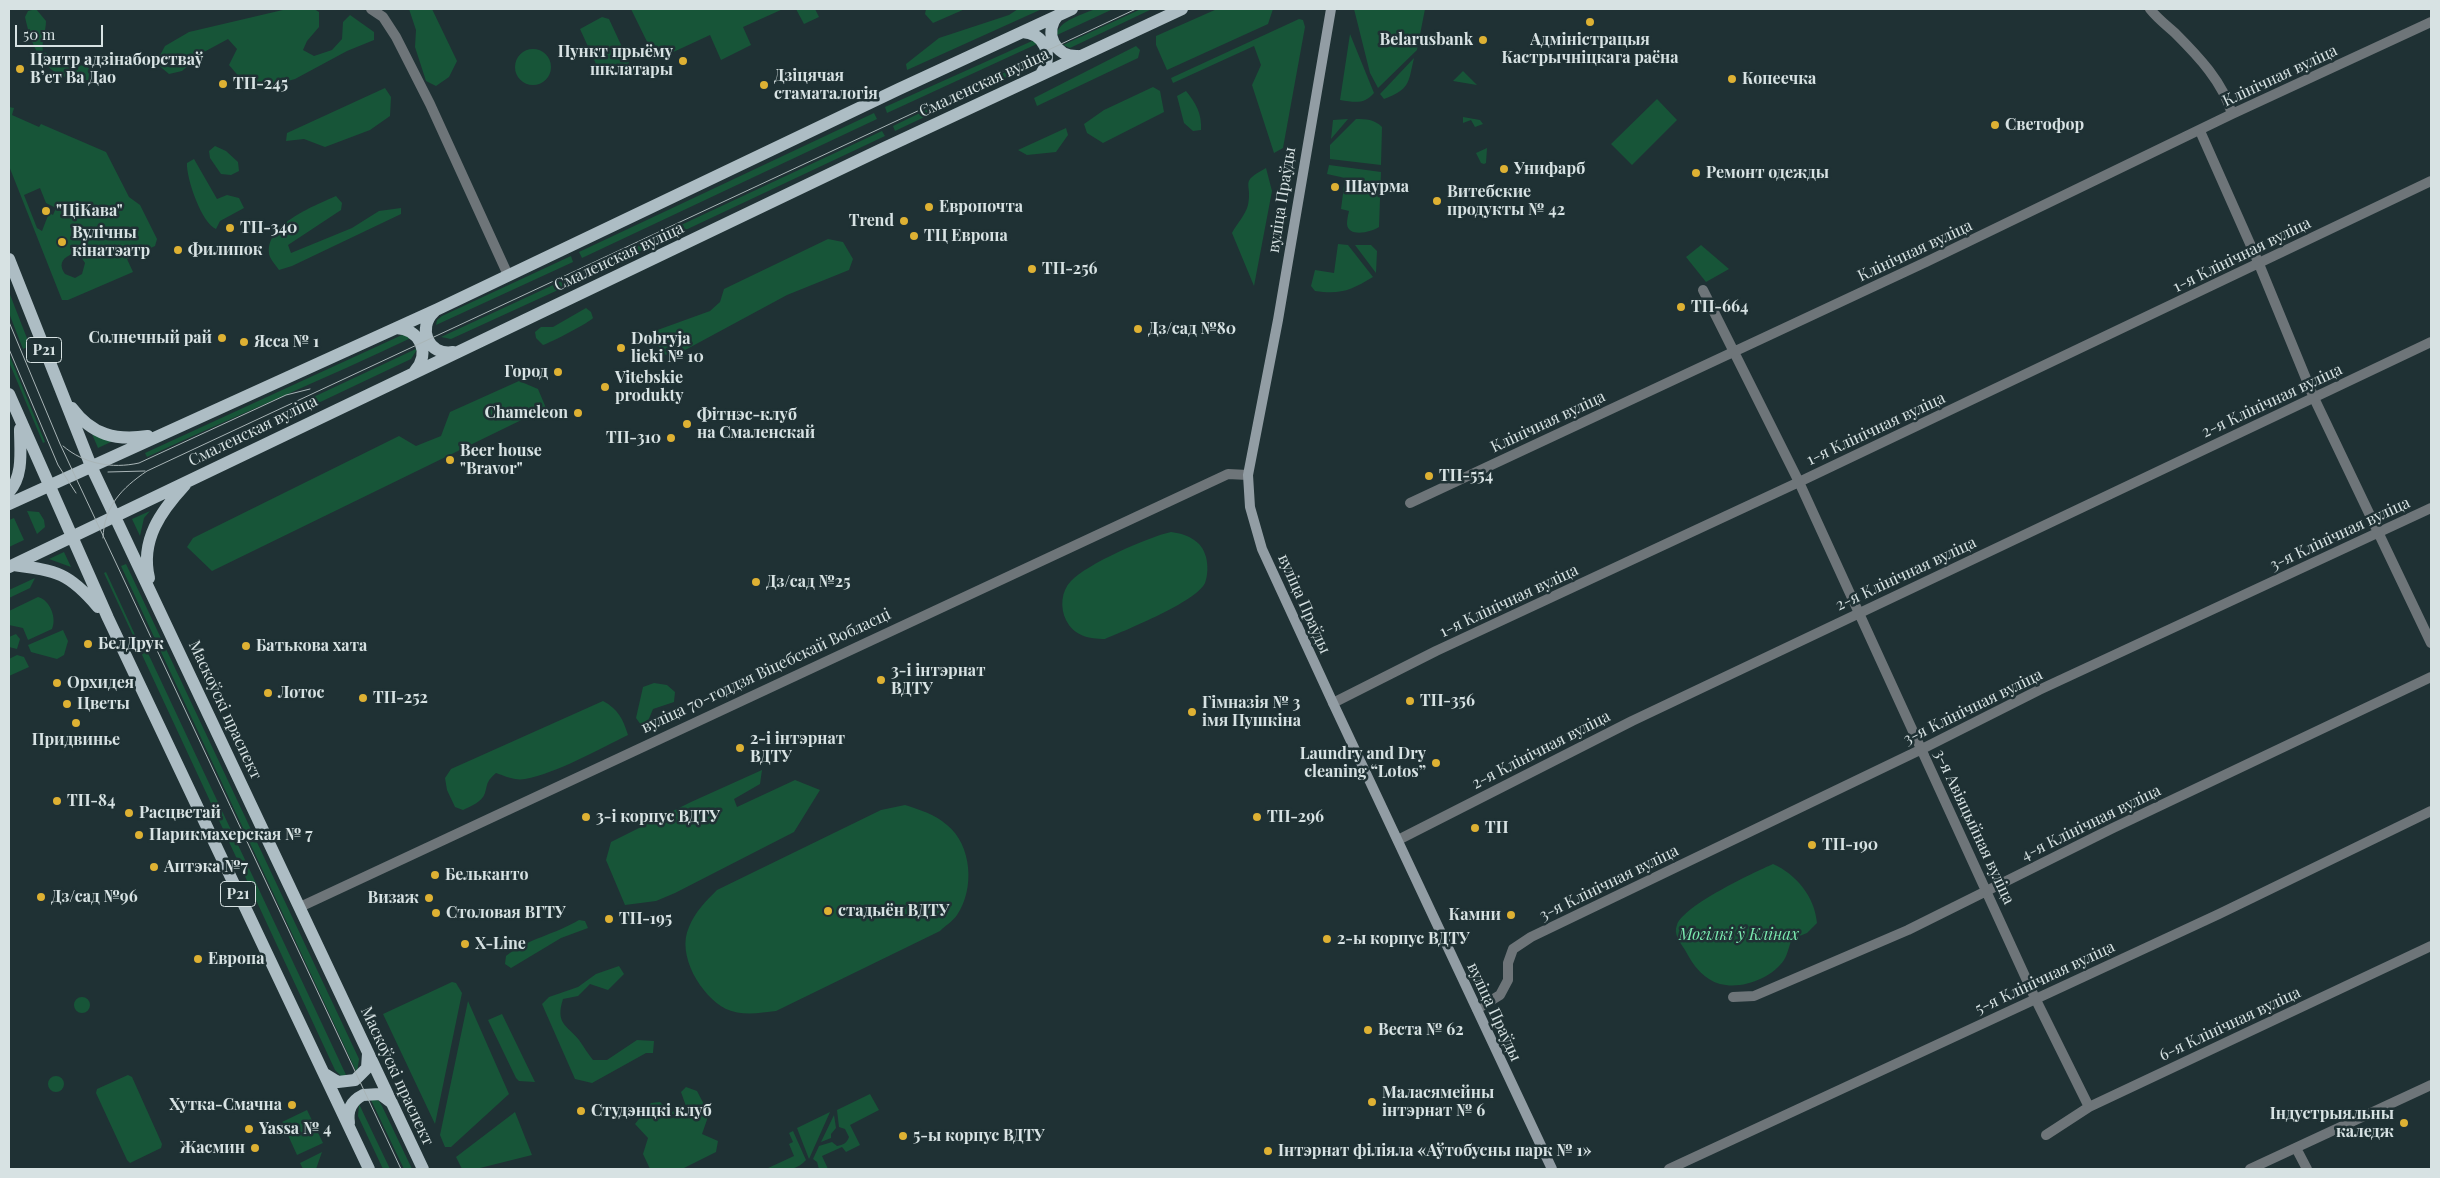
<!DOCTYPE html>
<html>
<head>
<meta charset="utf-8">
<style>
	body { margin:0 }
	#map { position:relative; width:2440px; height:1178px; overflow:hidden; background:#1f3134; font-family:"Playfair Display",serif }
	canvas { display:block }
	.frame { position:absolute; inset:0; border:10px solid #d7e2e3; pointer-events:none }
	.scale { position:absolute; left:15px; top:25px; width:88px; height:22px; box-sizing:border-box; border:2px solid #d7e2e3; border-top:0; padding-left:6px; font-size:15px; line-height:18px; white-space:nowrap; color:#d7e2e3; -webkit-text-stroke:4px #1f3134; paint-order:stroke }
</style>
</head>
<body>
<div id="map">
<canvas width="2440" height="1178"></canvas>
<div class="frame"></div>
<div class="scale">50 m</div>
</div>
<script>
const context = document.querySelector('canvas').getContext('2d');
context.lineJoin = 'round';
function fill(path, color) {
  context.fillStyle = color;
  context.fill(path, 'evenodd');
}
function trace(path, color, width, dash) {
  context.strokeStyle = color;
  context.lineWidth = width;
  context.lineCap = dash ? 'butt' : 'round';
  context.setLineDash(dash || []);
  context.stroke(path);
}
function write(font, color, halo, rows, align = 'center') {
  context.font = font + ' "Playfair Display",serif';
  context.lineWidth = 5;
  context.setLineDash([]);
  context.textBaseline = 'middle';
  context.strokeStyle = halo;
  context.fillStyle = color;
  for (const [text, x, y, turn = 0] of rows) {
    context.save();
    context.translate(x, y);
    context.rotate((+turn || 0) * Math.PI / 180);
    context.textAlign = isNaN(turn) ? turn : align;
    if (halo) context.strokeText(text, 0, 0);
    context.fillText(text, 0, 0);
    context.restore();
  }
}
fill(new Path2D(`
	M36,9L46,21C46,31 41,43 43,51L61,63L86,66L95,74L93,80C50,84 33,55 25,17L28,11Z
	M287,9H314L319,12V27L307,41L303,50L314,56L332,50L342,39L343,22L350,15L374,32V40L347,51L295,79L262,88L247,86L229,65L237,49L228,39L204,52L182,71L169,74L156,63L165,46L189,32Z
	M409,9H432L457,61L449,77L436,86L426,81L415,47L416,30Z
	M631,9H783L743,27L751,45L721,60L710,35L656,60Z
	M796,9H815L819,17L804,24Z
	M926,9H965L933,23L925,14Z
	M1018,9H1042L907,70L906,64L939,38L1009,15Z
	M1095,9H1113L1057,35C1057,21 1084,14 1095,9Z
	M1141,9H1152L1070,48L1063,45Z
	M1217,9H1273L1268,24L1167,70L1156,45V36Z
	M1354,9H1425L1417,50L1378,88L1370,73Z
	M602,17L609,19L629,62L626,69L604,77L601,75L580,29Z
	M1299,19L1303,20L1305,27L1283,148L1274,153L1252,85L1261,65L1254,46L1173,83L1171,78Z
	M1350,34L1374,93C1364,105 1354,102 1340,100Z
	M1032,41L1039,43L887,113L885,107Z
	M1136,46L1140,50L1138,58L1037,106L1034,98Z
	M515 67a18 18 0 1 1 36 0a18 18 0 1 1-36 0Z
	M1043,54L1036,64L895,131L893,126Z
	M1414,58C1408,84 1410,89 1384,99L1380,94Z
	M1463,71L1477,85L1453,81Z
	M1153,87L1160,91L1164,112L1103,143L1087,133L1084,124L1104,110Z
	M385,88L391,97L390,116L370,130L325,147L304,139L286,141L287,133Z
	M1186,91C1196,103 1202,114 1201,130L1193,131L1184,123L1177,96Z
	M1657,99L1677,120L1632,165L1611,144Z
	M9,107L14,108L12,115L39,127L41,124L106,152L129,197L140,205L157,239L155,246L127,259L133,272L68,300H62L9,166ZM40,188L46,203L56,208L53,215L49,213L42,231L37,228L24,195ZM70,255L81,257L85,263L82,274L75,278L65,274C59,266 61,259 70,255Z
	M874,113L877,119L582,258L579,252Z
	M1463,117L1480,120L1483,124L1475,127L1471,120L1463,123Z
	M1348,119L1331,139L1333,120Z
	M1356,119C1366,119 1374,119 1382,127L1381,165L1330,159V145Z
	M1066,128L1068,135L1056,152L1027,155L1018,150Z
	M882,131L885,136L590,275L587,269Z
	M215,146L226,151L238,162L239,171L231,175L221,174L210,158L209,151Z
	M1487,148L1486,163L1484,164L1481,163L1476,153Z
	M194,159L217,199L227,195L239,198L244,208L220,221L216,229C202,224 186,178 187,163Z
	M1329,165L1381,172L1379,227C1372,232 1348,238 1347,224C1347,220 1348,215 1349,211L1341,209L1345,178L1327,174Z
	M1266,168L1272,191L1254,286L1232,233C1236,225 1246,214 1248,205C1253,182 1238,183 1266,168Z
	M336,196L342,203L341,210L288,245L291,253L352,228L379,211L401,208V214L292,266L279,270C276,266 272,261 270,257C261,226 314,206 336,196Z
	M828,239L843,242L853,259L849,270L787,295L674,356L662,354L652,332L710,311L720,302L724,289Z
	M1338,244L1348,245L1373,277C1351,290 1341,295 1315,291L1311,286L1315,270L1334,273Z
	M1355,245H1371L1377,251L1376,273Z
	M1701,245L1729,269L1706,282L1686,257Z
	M571,256L573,262L436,325L437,320L442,316Z
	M579,273L582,279L451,339L441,337Z
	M9,292L30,346L23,349L9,313Z
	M586,308L591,312L593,318C590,322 550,343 543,345L536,338L535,332L541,327H553Z
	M402,335L413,337C325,379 235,416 147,457L145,453Z
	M418,348L411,359L276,423L273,416Z
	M9,354L45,442L43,443L9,362Z
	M519,381L538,389L546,408L212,571L187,547L193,538L399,436L416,446L441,436L450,412Z
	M92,434L115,440L98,448Z
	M27,511L39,512L44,520L45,527L37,534Z
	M150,511L144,518L140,536L132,519Z
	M14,518L24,540L9,547V520Z
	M1171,532C1186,534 1202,540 1206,557C1208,565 1208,575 1205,583C1196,602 1126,630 1105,639C1089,639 1074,636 1066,620C1060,608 1061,591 1071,581C1087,564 1148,537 1171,532Z
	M64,552L71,567L49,559Z
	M126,564L359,1059L357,1073L121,566Z
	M106,572L142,650L146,649L347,1077H342L335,1070L104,573Z
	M35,578L30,588L9,598V590Z
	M38,597C50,600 57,618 52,629L28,640L23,628L9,625V611Z
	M63,630L68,641L64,655L57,659L31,652L28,645Z
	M16,634L20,639L17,649L9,647V637Z
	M17,655L24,657L29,667L9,676V659Z
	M654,683L667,685L675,692L674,702L653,709L648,721L641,725L636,718L643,687Z
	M603,701C618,709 623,719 628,735C599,749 557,773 525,779C515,781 505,776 496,773C486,782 488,783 485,793C482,802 471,806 463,810L455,807L447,790L445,778L451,769Z
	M762,770L760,784L734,799L737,807L795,780L820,790L794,832L675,893L656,901L625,905L606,860L611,842L691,802Z
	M905,805C920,810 935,814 947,825C972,845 975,889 957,915C953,921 945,926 940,931L776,1011C760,1013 741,1016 726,1009C701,996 676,955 689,927C695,912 706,901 717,890L881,810Z
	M1773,864C1796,874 1815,897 1817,923L1807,933L1792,939C1789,945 1788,954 1784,960C1770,981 1731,994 1709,979C1697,971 1691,961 1685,950C1680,942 1673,934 1677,925C1684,905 1753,873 1773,864Z
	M579,920L585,921L588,928L561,938L511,968L505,964L506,956C527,939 556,934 579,920Z
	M619,966L624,974L608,990L590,984L578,996L563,999C555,1024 567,1025 579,1040C584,1047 588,1054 593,1060H607L637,1040L654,1041L653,1053H646L592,1083L575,1079L542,1004L549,997L578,987L596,974Z
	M452,982L456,983L462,993L435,1124L383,1014Z
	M74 1005a8 8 0 1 1 16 0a8 8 0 1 1-16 0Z
	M468,1001L509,1094L451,1147H445L440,1135Z
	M502,1014L535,1082L519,1081L516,1078L488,1020Z
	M128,1075L132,1077L162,1144L161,1148L130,1163L127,1160L96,1093L97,1089Z
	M48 1084a8 8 0 1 1 16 0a8 8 0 1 1-16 0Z
	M686,1087L697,1091L709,1114L702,1134L718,1141L716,1152L682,1169H650L643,1154L648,1138L635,1124L651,1103L660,1102L670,1112L687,1109L681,1092Z
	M870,1094L879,1110L850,1125L860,1145L846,1152L842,1147L822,1156L828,1169H819L817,1162L813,1159L819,1146L832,1142L837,1146C843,1145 847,1143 849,1137L845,1129L839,1127L837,1110Z
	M370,1098L379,1101L382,1106L412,1169H404Z
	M359,1104L390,1169H383L358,1116Z
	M307,1110L323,1143L297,1155L282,1122Z
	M515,1112L532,1155L476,1169H462L456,1157Z
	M830,1112L809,1159L797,1128Z
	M834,1115L836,1128L831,1134V1138L821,1142Z
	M793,1131L806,1160C794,1173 783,1169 766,1169L794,1156L789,1144L793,1142L789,1133Z
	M322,1152L316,1169H303L300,1163Z`), '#175538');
trace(new Path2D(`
	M371,9L383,17L396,37L430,104L508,275
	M2150,9C2157,18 2166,25 2175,33C2198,56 2223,82 2232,114
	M2200,131L2259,264L2314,398L2431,643
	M1703,290L1799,482L2035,998L2089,1107
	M1410,503L1926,262L2232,114L2431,22
	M1333,703L1436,651L1799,482L2431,181
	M1398,840L1632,721L2431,342
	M300,907L1228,474L1248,475
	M1733,997L1754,996L1908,930L2113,828L2431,677
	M1477,1009L1500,995L1508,980V963L1513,949L1531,937L1922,749L2039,690L2431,508
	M2046,1135L2089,1107L2431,946
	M2296,1148L2307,1169
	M1669,1169L2219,914L2431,811
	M2250,1169L2431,1085`), '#6e7579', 10);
trace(new Path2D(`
	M1331,9L1278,320L1248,475L1250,507L1262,549L1333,703L1552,1169`), '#929da4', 10);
trace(new Path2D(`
	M1058,15C1043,33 1055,57 1078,56
	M1022,32C1045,33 1054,56 1041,74
	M9,259L91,466L423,1169
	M434,312C417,328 428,356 453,352
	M396,328C420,329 431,353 415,371
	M9,394L108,618L369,1169
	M72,408C92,435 116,441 148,436
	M9,492C24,475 20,450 20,429
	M9,504L438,309L899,89L1072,9
	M13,565C57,571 68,572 98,607
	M9,567L880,150L1182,9
	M149,578C140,540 161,511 185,485
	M325,1074L338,1082L355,1080L367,1068L368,1054
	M349,1123C347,1111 351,1101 363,1095L380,1094L392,1103`), '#adbdc4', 12);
trace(new Path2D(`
	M9,322L60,444L401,1169
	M9,349L58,465L76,493
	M63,446C84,464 112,469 139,463L286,395L310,389
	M108,472L145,471
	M103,538C104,506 122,488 147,471L1136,9`), '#a9b5b7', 1);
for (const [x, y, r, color] of [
	[1590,22,5,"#deb133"],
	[1483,40,5,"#deb133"],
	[683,61,5,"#deb133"],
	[20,69,5,"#deb133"],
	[1732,79,5,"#deb133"],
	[223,84,5,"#deb133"],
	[764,85,5,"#deb133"],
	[1995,125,5,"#deb133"],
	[1504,169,5,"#deb133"],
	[1696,173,5,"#deb133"],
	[1335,187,5,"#deb133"],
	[1437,201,5,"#deb133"],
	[929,207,5,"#deb133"],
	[46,211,5,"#deb133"],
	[904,221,5,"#deb133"],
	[230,228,5,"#deb133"],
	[914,236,5,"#deb133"],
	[62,242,5,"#deb133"],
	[178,250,5,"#deb133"],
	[1032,269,5,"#deb133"],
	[1681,307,5,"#deb133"],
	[1138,329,5,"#deb133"],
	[222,338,5,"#deb133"],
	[244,342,5,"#deb133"],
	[621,348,5,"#deb133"],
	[558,372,5,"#deb133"],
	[605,387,5,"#deb133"],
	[578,413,5,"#deb133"],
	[687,424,5,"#deb133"],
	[671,438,5,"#deb133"],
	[450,460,5,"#deb133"],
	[1429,476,5,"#deb133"],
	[756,582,5,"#deb133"],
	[88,644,5,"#deb133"],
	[246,646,5,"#deb133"],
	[881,680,5,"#deb133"],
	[57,683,5,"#deb133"],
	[268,693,5,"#deb133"],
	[363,698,5,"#deb133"],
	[1410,701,5,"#deb133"],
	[67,704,5,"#deb133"],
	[1192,712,5,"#deb133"],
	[76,723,5,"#deb133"],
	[740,748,5,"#deb133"],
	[1436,763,5,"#deb133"],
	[57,801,5,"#deb133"],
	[129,813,5,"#deb133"],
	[586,817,5,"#deb133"],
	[1257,817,5,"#deb133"],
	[1475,828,5,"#deb133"],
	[139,835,5,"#deb133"],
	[1812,845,5,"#deb133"],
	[154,867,5,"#deb133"],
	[435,875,5,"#deb133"],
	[41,897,5,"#deb133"],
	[429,898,5,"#deb133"],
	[828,911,5,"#deb133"],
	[436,913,5,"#deb133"],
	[1511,915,5,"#deb133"],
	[609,919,5,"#deb133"],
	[1327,939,5,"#deb133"],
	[465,944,5,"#deb133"],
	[198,959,5,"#deb133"],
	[1368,1030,5,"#deb133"],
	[1372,1102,5,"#deb133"],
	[292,1105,5,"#deb133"],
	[581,1111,5,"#deb133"],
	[2404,1123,5,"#deb133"],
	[249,1129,5,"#deb133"],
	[903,1136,5,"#deb133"],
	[255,1148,5,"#deb133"],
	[1268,1151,5,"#deb133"]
]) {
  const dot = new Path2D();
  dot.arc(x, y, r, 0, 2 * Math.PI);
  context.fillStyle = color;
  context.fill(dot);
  trace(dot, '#1f3134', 2);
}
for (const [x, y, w] of [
	[44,350,35],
	[238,894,35]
]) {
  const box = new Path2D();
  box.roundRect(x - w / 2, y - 12.5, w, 25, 4);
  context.fillStyle = '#1f3134';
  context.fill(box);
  trace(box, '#d7e2e3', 1);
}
write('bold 15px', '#d7e2e3', null, [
	["Р21",44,350],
	["Р21",238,894]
]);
write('bold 16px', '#d7e2e3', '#1f3134', [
	["Belarusbank",1473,40,"right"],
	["Адміністрацыя",1590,40,"center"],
	["Кастрычніцкага раёна",1590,58,"center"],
	["Пункт прыёму",673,52,"right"],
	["шклатары",673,70,"right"],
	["Цэнтр адзінаборстваў",30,60],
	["Вʼет Ва Дао",30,78],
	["Дзіцячая",774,76],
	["стаматалогія",774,94],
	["Копеечка",1742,79],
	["ТП-245",233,84],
	["Светофор",2005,125],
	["Унифарб",1514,169],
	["Ремонт одежды",1706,173],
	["Шаурма",1345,187],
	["Витебские",1447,192],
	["продукты № 42",1447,210],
	["Европочта",939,207],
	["\"ЦіКава\"",56,211],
	["Trend",894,221,"right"],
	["ТП-340",240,228],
	["Вулічны",72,233],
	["кінатэатр",72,251],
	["ТЦ Европа",924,236],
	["Филипок",188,250],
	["ТП-256",1042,269],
	["ТП-664",1691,307],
	["Дз/сад №80",1148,329],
	["Солнечный рай",212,338,"right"],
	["Dobryja",631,339],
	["lieki № 10",631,357],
	["Ясса № 1",254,342],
	["Город",548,372,"right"],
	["Vitebskie",615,378],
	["produkty",615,396],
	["Chameleon",568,413,"right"],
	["Фітнэс-клуб",697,415],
	["на Смаленскай",697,433],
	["ТП-310",661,438,"right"],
	["Beer house",460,451],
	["\"Bravor\"",460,469],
	["ТП-554",1439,476],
	["Дз/сад №25",766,582],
	["БелДрук",98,644],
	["Батькова хата",256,646],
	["3-і інтэрнат",891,671],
	["ВДТУ",891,689],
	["Орхидея",67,683],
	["Лотос",278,693],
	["ТП-252",373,698],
	["ТП-356",1420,701],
	["Гімназія № 3",1202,703],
	["імя Пушкіна",1202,721],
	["Цветы",77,704],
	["2-і інтэрнат",750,739],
	["ВДТУ",750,757],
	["Придвинье",76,740,"center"],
	["Laundry and Dry",1426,754,"right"],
	["cleaning “Lotos”",1426,772,"right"],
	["ТП-84",67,801],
	["Расцветай",139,813],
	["3-і корпус ВДТУ",596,817],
	["ТП-296",1267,817],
	["ТП",1485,828],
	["Парикмахерская № 7",149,835],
	["ТП-190",1822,845],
	["Аптэка №7",164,867],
	["Бельканто",445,875],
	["Дз/сад №96",51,897],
	["Визаж",419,898,"right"],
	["стадыён ВДТУ",838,911],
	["Столовая ВГТУ",446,913],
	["Камни",1501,915,"right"],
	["ТП-195",619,919],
	["2-ы корпус ВДТУ",1337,939],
	["X-Line",475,944],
	["Европа",208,959],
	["Веста № 62",1378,1030],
	["Маласямейны",1382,1093],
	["інтэрнат № 6",1382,1111],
	["Хутка-Смачна",282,1105,"right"],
	["Студэнцкі клуб",591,1111],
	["Індустрыяльны",2394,1114,"right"],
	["каледж",2394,1132,"right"],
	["Yassa № 4",259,1129],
	["5-ы корпус ВДТУ",913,1136],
	["Жасмин",245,1148,"right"],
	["Інтэрнат філіяла «Аўтобусны парк № 1»",1278,1151]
], 'left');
write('16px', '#d7e2e3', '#1f3134', [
	["Клінічная вуліца",2280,76,-25],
	["Смаленская вуліца",984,83,-25],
	["вуліца Праўды",1282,200,-81],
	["Клінічная вуліца",1915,251,-25],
	["1-я Клінічная вуліца",2242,255,-26],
	["Смаленская вуліца",619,257,-25],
	["2-я Клінічная вуліца",2272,401,-25],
	["Клінічная вуліца",1548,422,-25],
	["1-я Клінічная вуліца",1876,429,-25],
	["Смаленская вуліца",253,431,-26],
	["3-я Клінічная вуліца",2340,534,-25],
	["2-я Клінічная вуліца",1906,574,-25],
	["1-я Клінічная вуліца",1509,601,-25],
	["вуліца Праўды",1304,604,66],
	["вуліца 70-годдзя Віцебскай Вобласці",766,671,-25],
	["3-я Клінічная вуліца",1973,707,-26],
	["Маскоўскі праспект",225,710,65],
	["2-я Клінічная вуліца",1541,750,-27],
	["4-я Клінічная вуліца",2091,823,-26],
	["3-я Авіяцыйная вуліца",1974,827,65],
	["3-я Клінічная вуліца",1609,883,-26],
	["5-я Клінічная вуліца",2045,978,-25],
	["вуліца Праўды",1494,1012,65],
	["6-я Клінічная вуліца",2230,1024,-25],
	["Маскоўскі праспект",397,1076,65]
]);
write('italic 16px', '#7bebb0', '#1f3134', [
	["Могілкі ў Клінах",1739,935]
]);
</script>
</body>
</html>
